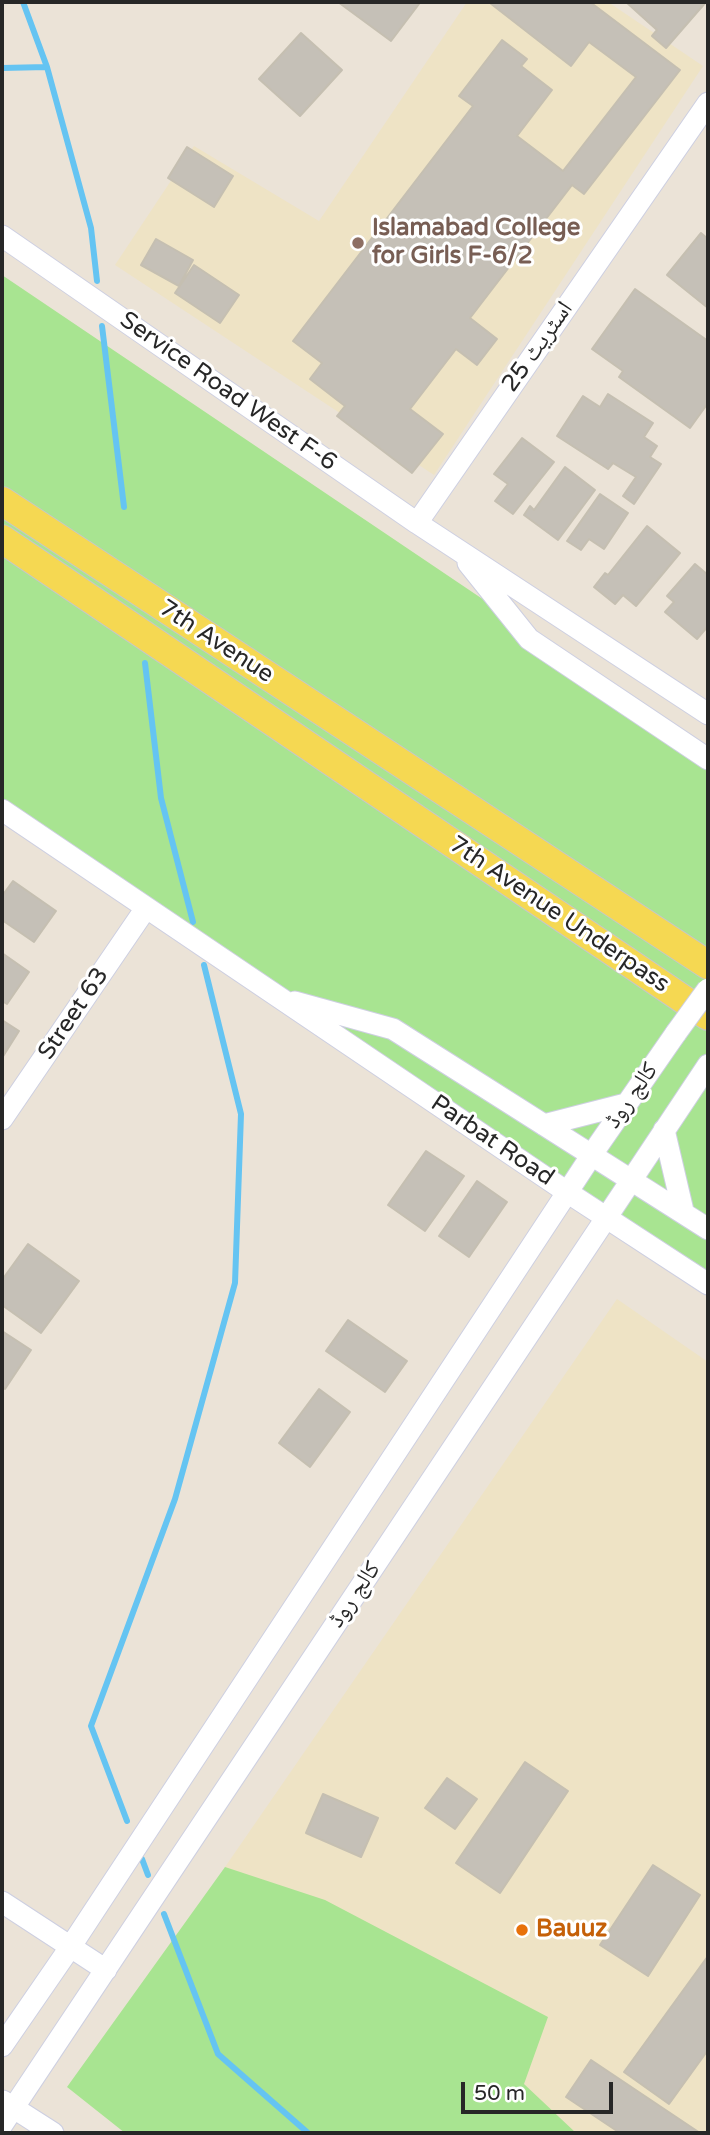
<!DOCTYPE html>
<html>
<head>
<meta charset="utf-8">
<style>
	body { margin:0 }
	#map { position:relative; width:710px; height:2135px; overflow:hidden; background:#ebe3d7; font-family:"Varela Round",sans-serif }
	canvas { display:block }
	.frame { position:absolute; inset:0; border:4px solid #272727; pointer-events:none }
	.scale { position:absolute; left:461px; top:2082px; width:152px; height:32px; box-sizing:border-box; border:4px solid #272727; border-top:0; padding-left:9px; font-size:21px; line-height:24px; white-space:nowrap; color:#272727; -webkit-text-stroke:5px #fff; paint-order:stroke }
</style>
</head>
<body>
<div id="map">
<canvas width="710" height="2135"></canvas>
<div class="frame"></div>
<div class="scale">50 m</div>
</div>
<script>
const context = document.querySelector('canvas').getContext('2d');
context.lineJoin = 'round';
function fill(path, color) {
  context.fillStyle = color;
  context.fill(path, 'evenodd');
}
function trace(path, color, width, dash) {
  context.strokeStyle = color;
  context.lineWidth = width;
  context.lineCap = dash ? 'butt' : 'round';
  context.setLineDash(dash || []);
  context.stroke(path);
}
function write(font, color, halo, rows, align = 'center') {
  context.font = font + ' "Varela Round","Noto Naskh Arabic",sans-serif';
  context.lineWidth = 6;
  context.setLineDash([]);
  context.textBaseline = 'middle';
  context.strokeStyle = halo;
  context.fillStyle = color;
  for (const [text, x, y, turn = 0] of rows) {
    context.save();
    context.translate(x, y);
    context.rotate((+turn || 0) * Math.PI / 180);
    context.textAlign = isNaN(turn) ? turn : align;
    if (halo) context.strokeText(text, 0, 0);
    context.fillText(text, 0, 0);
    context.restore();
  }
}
fill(new Path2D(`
	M467,2H608L703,66L434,475L115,265L194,146L319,221Z
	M617,1299L708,1362V2133H526L193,1932L225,1867Z`), '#eee3c5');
fill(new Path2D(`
	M2,275L708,751V1280L2,798Z
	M225,1867L325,1900L548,2017L524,2084L576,2133H125L67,2087Z`), '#a8e491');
trace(new Path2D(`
	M23,2L47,67
	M2,68L47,67L91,228L97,281
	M102,326L124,507
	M145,663L161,798L193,922
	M127,1821L91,1726L175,1499L235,1283L241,1114L204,965
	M142,1859L148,1875
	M164,1914L218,2054L308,2133`), '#65c4f2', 6);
const building = new Path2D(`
	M338,2H417L419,4L391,41Z
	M491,2H590L680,70L584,194L572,185L470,318L497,339L477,365L456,349L410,409L443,434L412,473L337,416L345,406L310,379L322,363L293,341L473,106L459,96L502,40L527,59L521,66L552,90L517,136L563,171L636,77L589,42L571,66L490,3Z
	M626,2H706L666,48L652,36L657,30Z
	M301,33L342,70L300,116L259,79Z
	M187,147L233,176L214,207L168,178Z
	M701,233L708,239V308L667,275Z
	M156,239L193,260L179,286L141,265Z
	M194,265L239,295L220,323L175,293Z
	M635,289L708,341V403L690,428L619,377L623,371L592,349Z
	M608,394L653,423L644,437L657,446L650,457L661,464L634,504L623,496L636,477L613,463L608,469L557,436L583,396L600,407Z
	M522,438L554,462L513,514L495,501L508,484L494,474Z
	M565,467L595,490L558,540L524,515L530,506L534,510Z
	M600,494L628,513L604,549L589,539L581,550L567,541Z
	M647,526L680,553L636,606L623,595L615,604L594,587L605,573L608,575Z
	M695,564L708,575V626L697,639L665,612L674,602L667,596Z
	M13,881L56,911L34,942L2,920V896Z
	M2,953L29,972L7,1004L2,1001Z
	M2,1020L19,1031L2,1058Z
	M426,1151L464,1176L425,1231L388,1205Z
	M477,1181L507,1202L469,1257L439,1236Z
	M28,1244L79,1281L41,1333L2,1305V1280Z
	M348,1320L407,1361L385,1392L326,1351Z
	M2,1331L31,1350L5,1389L2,1386Z
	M319,1389L350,1412L310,1467L279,1443Z
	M525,1762L568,1791L500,1893L456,1863Z
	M447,1778L477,1799L455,1829L425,1808Z
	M323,1794L378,1818L361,1857L306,1833Z
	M653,1865L700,1895L648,1976L600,1945Z
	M708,1956V2050L669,2104L624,2072Z
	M591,2060L700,2133H620L566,2097Z`);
fill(building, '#c5c0b7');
trace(building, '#c5bfb1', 2);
const minor = new Path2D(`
	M2,236L417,523L708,714
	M417,523L708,103
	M468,563L529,639L708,759
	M2,810L567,1192L708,1284
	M295,1002L393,1029L708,1229
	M2,1119L146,908
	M544,1125L626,1104
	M664,1130L683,1211
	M2,1902L106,1970
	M2,2046L71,1946L599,1144L676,1033
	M3,2101L53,2133
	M2,2125L708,1065`);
const major = new Path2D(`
	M2,501L708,965
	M2,539L708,1016`);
trace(minor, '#cdcfe1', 23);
trace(major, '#c7c7c7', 30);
trace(minor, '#fff', 21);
trace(major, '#f5d852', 28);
const minorBridge = new Path2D(`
	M676,1033L708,989`);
trace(minorBridge, '#cdcfe1', 23, []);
trace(minorBridge, '#fff', 21);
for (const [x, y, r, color] of [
	[358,243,7,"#8d6e63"],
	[522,1930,7,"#e8710a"]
]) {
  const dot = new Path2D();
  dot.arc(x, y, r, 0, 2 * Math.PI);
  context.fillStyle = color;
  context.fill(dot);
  trace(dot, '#fff', 2.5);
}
write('bold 24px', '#785e54', '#fff', [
	["Islamabad College",372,229],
	["for Girls F-6/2",372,257]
], 'left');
write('24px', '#272727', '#fff', [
	["اسٹریٹ 25",538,347,-55],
	["Service Road West F-6",228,392,35],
	["7th Avenue",216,642,33],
	["7th Avenue Underpass",559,915,34],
	["Street 63",74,1014,-56],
	["کالج روڈ",632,1096,-55],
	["Parbat Road",492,1141,34],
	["کالج روڈ",355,1595,-56]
]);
write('bold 24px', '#c56008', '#fff', [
	["Bauuz",536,1930]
], 'left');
</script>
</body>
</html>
